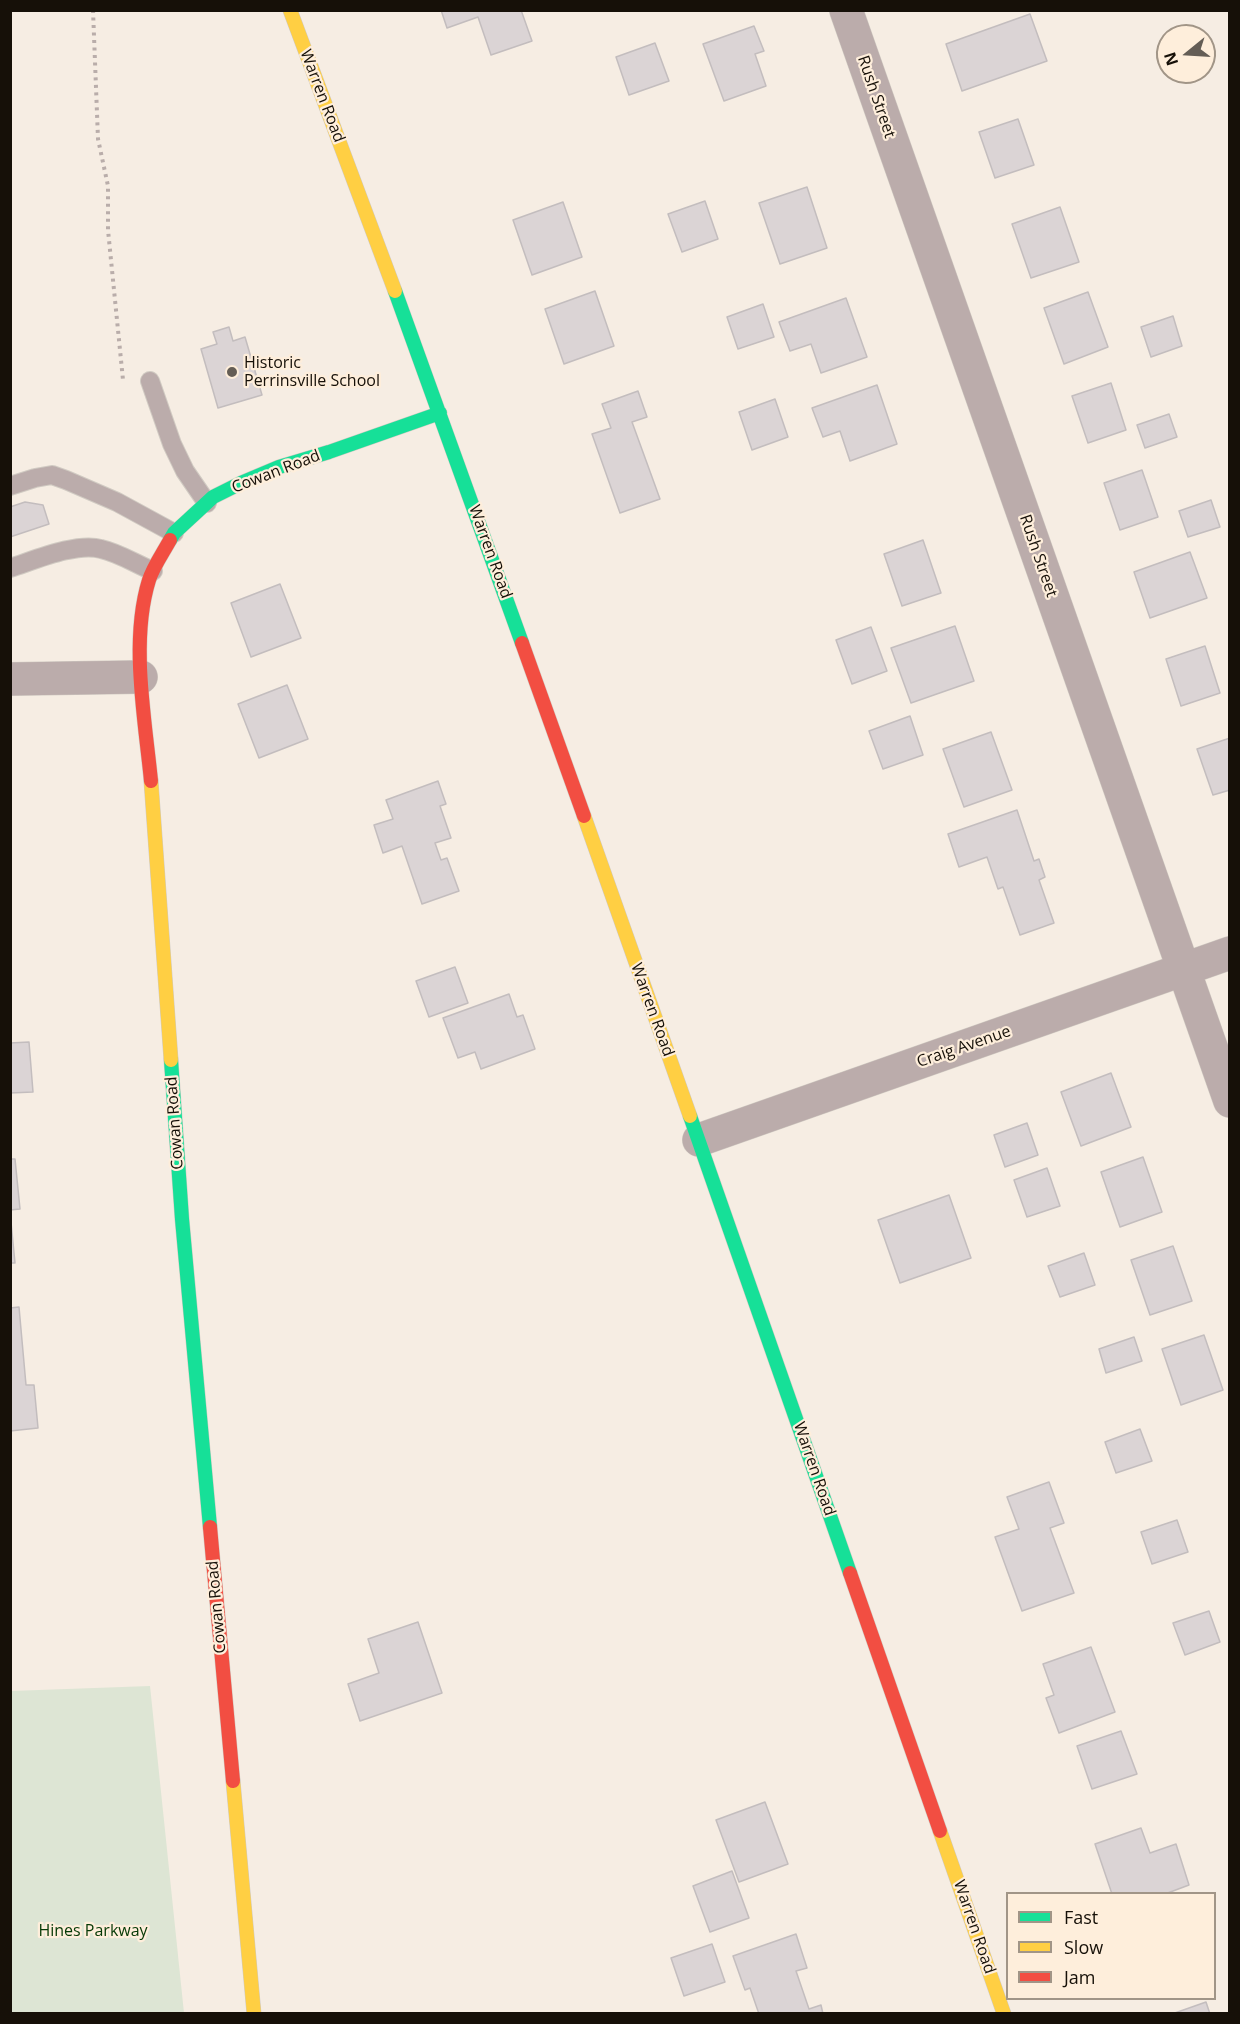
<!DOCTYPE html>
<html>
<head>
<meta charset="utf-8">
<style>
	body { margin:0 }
	#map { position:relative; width:1240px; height:2024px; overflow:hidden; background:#f6ede3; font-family:"Open Sans",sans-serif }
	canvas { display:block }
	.frame { position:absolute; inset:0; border:12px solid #161008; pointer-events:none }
	.legend { position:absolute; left:1006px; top:1892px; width:210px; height:108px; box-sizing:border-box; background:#feeedb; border:2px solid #a19587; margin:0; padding:8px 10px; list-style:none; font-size:18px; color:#161008 }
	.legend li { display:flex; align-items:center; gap:12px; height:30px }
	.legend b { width:30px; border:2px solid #a19587 }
	.north { position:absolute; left:1156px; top:24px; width:60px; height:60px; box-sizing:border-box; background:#feeedb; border:2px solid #a19587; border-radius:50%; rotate:252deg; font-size:16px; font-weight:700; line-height:24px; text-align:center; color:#161008 }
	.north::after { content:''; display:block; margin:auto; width:21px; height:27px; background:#645d55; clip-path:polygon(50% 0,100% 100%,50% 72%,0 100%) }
</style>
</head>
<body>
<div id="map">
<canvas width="1240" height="2024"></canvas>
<div class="frame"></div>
<ul class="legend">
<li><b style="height:8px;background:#16e098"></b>Fast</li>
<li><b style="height:8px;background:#ffcf43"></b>Slow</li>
<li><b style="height:8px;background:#f24e42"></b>Jam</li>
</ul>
<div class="north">N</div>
</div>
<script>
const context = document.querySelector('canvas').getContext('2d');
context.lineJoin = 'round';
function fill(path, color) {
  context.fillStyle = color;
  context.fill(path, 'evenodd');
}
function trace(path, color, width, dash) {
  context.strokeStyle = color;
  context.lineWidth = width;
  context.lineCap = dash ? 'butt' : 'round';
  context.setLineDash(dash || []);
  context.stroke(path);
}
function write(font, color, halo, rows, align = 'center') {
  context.font = font + ' "Open Sans",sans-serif';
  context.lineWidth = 4.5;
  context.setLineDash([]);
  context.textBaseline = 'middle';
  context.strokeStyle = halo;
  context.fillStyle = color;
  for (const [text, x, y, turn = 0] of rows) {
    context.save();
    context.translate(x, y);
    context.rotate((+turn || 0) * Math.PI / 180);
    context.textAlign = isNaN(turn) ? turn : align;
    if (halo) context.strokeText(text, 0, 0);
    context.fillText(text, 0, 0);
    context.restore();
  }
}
fill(new Path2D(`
	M150,1686L184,2013H11V1691Z`), '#dde5d4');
const building = new Path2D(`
	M441,10H521L532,41L491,55L478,17L447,28Z
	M1030,14L1047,61L962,91L946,44Z
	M754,26L764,51L755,54L766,86L724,101L703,44Z
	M655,43L669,81L629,95L616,57Z
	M1018,119L1034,165L995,178L979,132Z
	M807,187L827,248L780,264L759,203Z
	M705,201L718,239L682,252L668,214Z
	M563,202L582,257L532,275L513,220Z
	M1060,207L1079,262L1031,278L1012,224Z
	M595,291L614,346L564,364L545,309Z
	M1088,292L1108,347L1064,364L1044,308Z
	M846,298L867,357L821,373L811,344L790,351L779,322Z
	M763,304L774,337L738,349L727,317Z
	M1173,316L1182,346L1151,357L1141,327Z
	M229,327L233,341L245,337L262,395L218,408L201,349L217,344L213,332Z
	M1111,383L1126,430L1088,443L1072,396Z
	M877,385L897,444L850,461L840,431L823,437L812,408Z
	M638,391L647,417L632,422L660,499L620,513L592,434L611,428L602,404Z
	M775,399L788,437L752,450L739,412Z
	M1169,414L1177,437L1145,448L1137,425Z
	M1142,470L1158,517L1120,530L1104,483Z
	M1211,500L1220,527L1188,537L1179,511Z
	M25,502L43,505L49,524L10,537V507Z
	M923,540L941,593L902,606L884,554Z
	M1190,552L1207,598L1150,618L1134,572Z
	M280,584L301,638L251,657L231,603Z
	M955,626L974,681L911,703L891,648Z
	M871,627L887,671L852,684L836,640Z
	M1205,646L1220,693L1181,706L1166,659Z
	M287,685L308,739L259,758L238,704Z
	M910,716L923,755L883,769L869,731Z
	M991,732L1012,790L964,807L943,749Z
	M1230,738V790L1213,795L1197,749Z
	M438,781L446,804L440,806L451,838L435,843L441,860L447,858L459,891L422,904L402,846L383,853L374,825L393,819L386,800Z
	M1017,810L1034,861L1039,859L1045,877L1039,880L1054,923L1020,935L1003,887L998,889L987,857L959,867L948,834Z
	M455,967L468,1003L429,1017L416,981Z
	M509,994L517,1017L523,1015L535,1049L481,1069L475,1052L458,1058L443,1018Z
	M29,1042L33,1092L10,1093V1043Z
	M1111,1073L1131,1127L1081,1146L1061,1092Z
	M1027,1123L1038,1155L1005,1167L994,1135Z
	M1143,1157L1162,1212L1120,1227L1101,1172Z
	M10,1159H15L20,1209L10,1210Z
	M1047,1168L1060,1206L1027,1217L1014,1180Z
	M949,1195L971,1258L900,1283L878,1220Z
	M10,1212L15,1263H10Z
	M1173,1246L1192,1301L1150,1315L1131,1260Z
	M1084,1253L1095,1285L1060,1297L1048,1266Z
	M19,1307L26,1385H34L38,1428L10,1431V1308Z
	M1204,1335L1223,1390L1181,1405L1162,1349Z
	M1134,1337L1142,1361L1106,1373L1099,1349Z
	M1140,1429L1152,1461L1116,1473L1105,1442Z
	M1049,1482L1064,1523L1050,1528L1074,1593L1022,1611L995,1537L1019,1529L1007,1497Z
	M1177,1520L1188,1552L1152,1564L1141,1532Z
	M1209,1611L1220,1642L1185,1655L1173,1623Z
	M418,1622L442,1693L360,1721L348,1684L379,1673L368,1639Z
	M1091,1647L1115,1712L1059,1733L1046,1698L1054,1695L1043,1664Z
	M1121,1731L1137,1774L1092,1789L1077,1746Z
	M765,1802L788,1864L739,1882L716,1820Z
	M1141,1828L1150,1853L1176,1844L1189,1885L1165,1894H1112L1095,1844Z
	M732,1871L749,1918L710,1932L693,1886Z
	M796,1934L807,1968L796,1971L809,2009L821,2005L823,2014H759L750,1988L745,1990L733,1956Z
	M712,1944L725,1982L684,1996L671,1958Z
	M1206,2002L1210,2014H1172Z`);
fill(building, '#dbd4d5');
trace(building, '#c3bdbe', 1.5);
const lane = new Path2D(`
	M150,381L172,444L185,471L207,503
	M10,486L35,478L52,475L66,480L117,502L174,533
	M10,568C35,560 77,542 101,549C119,553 136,564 153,571`);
const street = new Path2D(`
	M846,10L1230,1101
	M10,679L141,677
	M699,1140L1230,953`);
const fast = new Path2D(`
	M395,291L522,643
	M170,540L174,533L213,497L241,483L279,467L329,452L440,413
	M171,1060L182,1219L210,1527
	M690,1116L850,1573`);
const slow = new Path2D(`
	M290,10L395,291
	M151,781L171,1060
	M584,816L690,1116
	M233,1781L254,2014
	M940,1831L1004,2014`);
const jam = new Path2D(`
	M522,643L584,816
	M151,781C145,719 130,641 149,580C153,567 163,553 170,540
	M210,1527L233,1781
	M850,1573L940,1831`);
trace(lane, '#d0cac2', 20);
trace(street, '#d0cac2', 34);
trace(fast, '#d0cac2', 15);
trace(slow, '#d0cac2', 15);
trace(jam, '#d0cac2', 15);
trace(new Path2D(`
	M93,10L98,139L108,186V230L123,380`), '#b9adaa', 4, [3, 4.5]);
trace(lane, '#bbacab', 18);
trace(street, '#bbacab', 33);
trace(fast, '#16e098', 14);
trace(slow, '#ffcf43', 14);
trace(jam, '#f24e42', 14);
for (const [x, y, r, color] of [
	[232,372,6,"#645d55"]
]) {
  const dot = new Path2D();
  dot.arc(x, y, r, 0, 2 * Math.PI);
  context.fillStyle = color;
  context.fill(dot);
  trace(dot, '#feeedb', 2);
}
write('16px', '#161008', '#feeedb', [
	["Warren Road",322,96,69],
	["Rush Street",876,97,71],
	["Cowan Road",276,472,-21],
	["Warren Road",490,552,70],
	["Rush Street",1038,556,71],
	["Warren Road",652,1010,70],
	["Craig Avenue",964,1047,-19],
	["Cowan Road",175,1123,-94],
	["Warren Road",814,1469,71],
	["Cowan Road",217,1607,-95],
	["Warren Road",974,1927,71]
]);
write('16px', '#161008', '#feeedb', [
	["Historic",244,363],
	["Perrinsville School",244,381]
], 'left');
write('16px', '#053905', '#feeedb', [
	["Hines Parkway",93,1931]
]);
</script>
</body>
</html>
